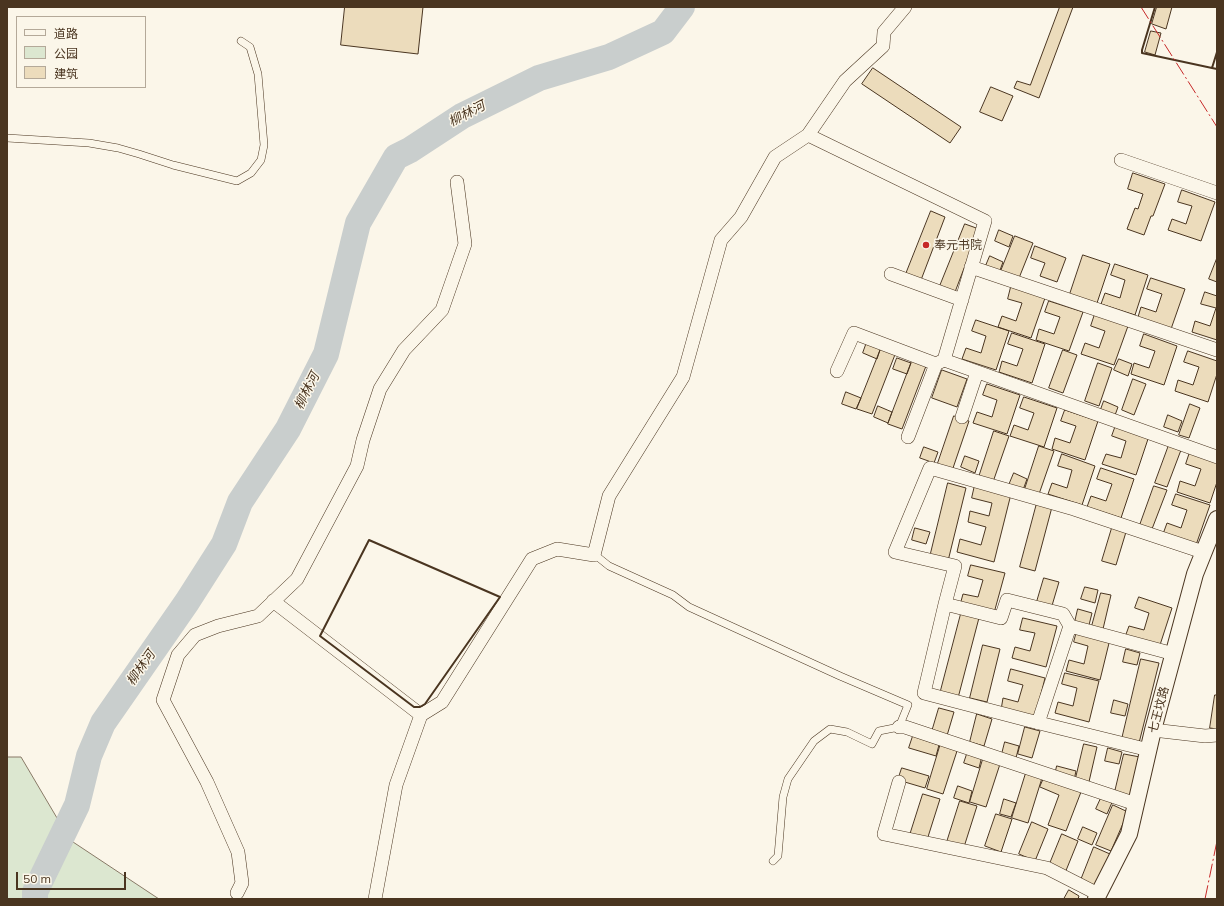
<!DOCTYPE html>
<html>
<head>
<meta charset="utf-8">
<style>
	body { margin:0 }
	#map { position:relative; width:1224px; height:906px; overflow:hidden; background:#fbf6e9; font-family:Mulish,"Noto Sans SC",sans-serif }
	canvas { display:block }
	.frame { position:absolute; inset:0; border:8px solid #4a3520; pointer-events:none }
	.legend { position:absolute; left:16px; top:16px; width:130px; height:72px; box-sizing:border-box; background:#fbf6e9; border:1px solid #b4a999; margin:0; padding:5px 7px; list-style:none; font-size:12px; color:#4a3520 }
	.legend li { display:flex; align-items:center; gap:8px; height:20px }
	.legend b { width:20px; border:1px solid #b4a999 }
	.scale { position:absolute; left:16px; top:872px; width:110px; height:18px; box-sizing:border-box; border:2px solid #4a3520; border-top:0; padding-left:5px; font-size:12px; line-height:14px; white-space:nowrap; color:#4a3520; -webkit-text-stroke:3px #fbf6e9; paint-order:stroke }
</style>
</head>
<body>
<div id="map">
<canvas width="1224" height="906"></canvas>
<div class="frame"></div>
<ul class="legend">
<li><b style="height:5px;background:#fbf6e9"></b>道路</li>
<li><b style="height:11px;background:#dce7d0"></b>公园</li>
<li><b style="height:11px;background:#ecdcbc"></b>建筑</li>
</ul>
<div class="scale">50 m</div>
</div>
<script>
const context = document.querySelector('canvas').getContext('2d');
context.lineJoin = 'round';
function fill(path, color) {
  context.fillStyle = color;
  context.fill(path, 'evenodd');
}
function trace(path, color, width, dash) {
  context.strokeStyle = color;
  context.lineWidth = width;
  context.lineCap = dash ? 'butt' : 'round';
  context.setLineDash(dash || []);
  context.stroke(path);
}
function write(font, color, halo, rows, align = 'center') {
  context.font = font + ' Mulish,"Noto Sans SC",sans-serif';
  context.lineWidth = 3;
  context.setLineDash([]);
  context.textBaseline = 'middle';
  context.strokeStyle = halo;
  context.fillStyle = color;
  for (const [text, x, y, turn = 0] of rows) {
    context.save();
    context.translate(x, y);
    context.rotate((+turn || 0) * Math.PI / 180);
    context.textAlign = isNaN(turn) ? turn : align;
    if (halo) context.strokeText(text, 0, 0);
    context.fillText(text, 0, 0);
    context.restore();
  }
}
const green = new Path2D(`
	M7,757H21L70,840L159,899H7Z`);
fill(green, '#dce7d0');
trace(green, '#887966', 1);
trace(new Path2D(`
	M35,899V892L77,805L89,756L103,723L187,602L224,544L240,502L288,429L326,354L358,223L396,157L410,150L462,116L539,78L609,57L663,32L682,7`), '#c9cecd', 26);
const building = new Path2D(`
	M345,7H423L418,54L341,45Z
	M1060,7H1073L1039,98L1014,88L1017,81L1030,85Z
	M1157,7H1172L1166,29L1152,24Z
	M1151,31L1161,33L1155,55L1145,52Z
	M873,68L961,127L950,143L862,84Z
	M991,87L1013,96L1002,121L980,112Z
	M1133,173L1165,184L1153,216H1151L1144,235L1127,229L1135,208L1138,209L1143,194L1128,189Z
	M1182,190L1215,202L1201,241L1168,230L1172,219L1186,224L1192,206L1178,202Z
	M931,211L945,217L921,280L906,274Z
	M965,224L979,229L955,292L940,286Z
	M999,230L1013,236L1009,247L995,241Z
	M1015,236L1033,243L1019,278L1001,271Z
	M1035,246L1066,258L1057,282L1040,276L1045,263L1031,258Z
	M1083,255L1110,264L1097,303L1070,294Z
	M990,256L1003,262L999,273L985,268Z
	M1217,258V282L1209,279Z
	M1115,264L1148,275L1135,315L1101,304L1105,293L1120,298L1125,280L1111,275Z
	M1151,278L1185,289L1171,329L1138,317L1141,307L1156,312L1162,294L1147,289Z
	M1011,287L1045,298L1031,338L998,327L1002,316L1016,321L1022,303L1008,299Z
	M1205,292L1217,296V340L1192,332L1195,321L1210,326L1216,308L1201,304Z
	M1049,301L1083,312L1069,351L1036,340L1039,329L1054,334L1060,317L1045,312Z
	M1095,314L1128,326L1114,365L1081,354L1085,343L1099,348L1105,331L1091,326Z
	M976,320L1009,331L996,370L962,359L966,348L981,353L986,336L972,331Z
	M1012,333L1045,344L1032,383L999,372L1002,361L1017,366L1023,349L1008,344Z
	M1144,334L1177,346L1164,385L1131,374L1134,363L1149,368L1155,351L1140,346Z
	M867,342L881,347L877,359L863,353Z
	M882,346L896,352L872,414L857,409Z
	M1063,350L1077,355L1063,393L1049,388Z
	M1188,351L1217,361V374L1208,402L1175,391L1178,380L1193,385L1199,367L1184,362Z
	M897,358L911,363L907,374L893,369Z
	M1119,359L1132,364L1128,376L1114,370Z
	M912,361L926,366L902,429L888,424Z
	M1098,363L1112,368L1099,406L1085,401Z
	M942,370L967,379L957,407L932,398Z
	M1133,379L1146,384L1134,415L1122,410Z
	M987,384L1020,395L1007,434L973,423L977,412L992,417L997,400L983,395Z
	M846,392L861,398L856,409L842,404Z
	M1024,397L1057,408L1044,447L1010,436L1014,425L1028,430L1034,413L1020,408Z
	M1104,401L1118,407L1114,418L1100,412Z
	M1190,404L1200,408L1189,438L1179,435Z
	M878,406L892,412L888,423L874,417Z
	M1065,410L1098,421L1085,460L1052,449L1055,438L1070,443L1076,426L1061,421Z
	M1168,415L1182,421L1178,432L1164,427Z
	M954,416L969,421L952,471L937,466Z
	M1116,425L1149,436L1136,475L1102,464L1106,454L1121,458L1126,441L1112,436Z
	M994,431L1009,436L993,482L979,477Z
	M1169,445L1181,450L1167,487L1155,483Z
	M1039,446L1054,451L1038,497L1024,492Z
	M924,447L938,452L934,463L920,458Z
	M1190,452L1217,461V482L1210,503L1177,492L1180,481L1195,486L1201,469L1186,464Z
	M1062,454L1095,466L1082,505L1048,494L1052,483L1067,488L1072,470L1058,466Z
	M965,456L979,461L975,473L961,467Z
	M1101,468L1134,479L1121,518L1087,507L1091,496L1106,501L1112,484L1097,479Z
	M1014,473L1027,479L1023,490L1009,485Z
	M948,483L966,488L948,561L930,557Z
	M975,485L1011,494L994,562L957,552L960,539L981,545L986,527L968,522L970,511L989,516L992,503L972,498Z
	M1154,486L1167,490L1152,529L1140,525Z
	M1176,494L1210,505L1196,545L1163,534L1167,523L1181,528L1187,510L1172,505Z
	M1037,503L1052,507L1035,571L1020,567Z
	M915,528L930,532L926,544L912,540Z
	M1112,528L1126,532L1116,565L1102,561Z
	M971,565L1005,573L994,613L960,605L963,594L978,597L983,580L968,576Z
	M1044,578L1059,582L1051,609L1036,605Z
	M1085,587L1098,590L1095,603L1081,599Z
	M1101,593L1111,595L1103,629L1092,626Z
	M1139,597L1172,608L1159,648L1125,637L1129,626L1144,630L1149,613L1135,608Z
	M1078,609L1092,613L1089,625L1075,622Z
	M962,610L980,614L958,698L940,694Z
	M1023,618L1057,626L1046,667L1012,658L1015,647L1030,651L1035,633L1020,630Z
	M1077,631L1110,639L1100,680L1066,671L1069,660L1084,664L1088,646L1074,642Z
	M983,645L1000,649L987,702L970,698Z
	M1126,649L1140,653L1137,665L1123,662Z
	M1141,659L1159,663L1139,743L1122,739Z
	M1011,669L1045,678L1035,718L1001,710L1003,698L1018,702L1023,685L1008,681Z
	M1065,673L1099,681L1089,722L1055,713L1058,702L1073,706L1077,688L1062,684Z
	M1215,695H1217V729L1210,728Z
	M1114,700L1128,704L1125,716L1111,713Z
	M939,708L954,712L946,739L931,735Z
	M977,714L992,719L984,746L970,742Z
	M1025,727L1040,731L1032,758L1018,754Z
	M913,736L939,745L936,756L909,748Z
	M1005,742L1019,746L1016,758L1002,754Z
	M941,743L958,748L943,794L927,789Z
	M1084,744L1097,747L1088,786L1075,782Z
	M1108,748L1122,752L1119,764L1105,761Z
	M968,751L982,756L979,768L964,763Z
	M1124,754L1140,757L1131,800L1114,796Z
	M984,756L1001,761L986,807L970,802Z
	M1057,766L1076,771L1074,780L1055,775Z
	M902,768L929,776L925,788L898,780Z
	M1026,773L1042,778L1028,823L1012,818Z
	M1044,778L1081,792L1066,831L1048,825L1059,795L1040,787Z
	M958,786L972,791L969,803L954,798Z
	M923,794L940,799L927,840L910,835Z
	M1102,796L1113,800L1107,814L1096,809Z
	M1004,799L1016,803L1011,817L1000,814Z
	M960,801L977,806L964,847L947,842Z
	M1113,805L1128,812L1111,851L1096,845Z
	M996,814L1012,819L1001,852L985,846Z
	M1032,822L1048,829L1035,861L1019,854Z
	M1083,827L1097,833L1092,845L1078,839Z
	M1062,834L1078,841L1065,873L1049,866Z
	M1094,847L1110,854L1096,886L1081,880Z
	M1069,890L1079,896L1078,899H1064Z`);
fill(building, '#ecdcbc');
trace(building, '#4a3520', 1);
const service = new Path2D(`
	M7,138L89,143L118,148L139,154L173,165L237,181L251,173L261,160L264,145L258,74L250,47L241,41
	M594,554L609,566L673,595L689,607L840,676L908,705L899,727L879,731L872,744L847,732L830,729L814,741L788,779L783,797L778,856L773,861`);
const minor = new Path2D(`
	M808,135L985,221L944,360L1217,457
	M1121,160L1217,193
	M971,267L1217,350
	M891,274L962,300
	M837,371L854,333L936,364L944,360
	M962,417L977,372
	M908,437L936,364
	M273,601L421,715
	M945,604L955,566L895,552L930,468L1074,509L1203,552
	M1038,723L1070,626
	M899,727H905L1136,804
	M1153,730L1205,736L1217,735
	M1149,750L1027,720L924,693L945,604L1001,618L1007,600L1063,614L1070,626L1174,654
	M899,782L884,834L1047,868L1098,894
	M237,893L242,883L238,852L207,782L163,700L178,655L195,635L218,626L258,616L297,579L357,466L363,440L380,389L404,350L442,310L465,244L457,182
	M375,899L396,785L421,715L442,702L532,559L557,549L594,555L609,496L683,377L721,240L741,217L775,157L808,135L845,81L883,46L884,32L905,7`);
const tertiary = new Path2D(`
	M1096,899L1129,834L1153,730L1195,574L1217,519`);
trace(service, '#4a3520', 8);
trace(minor, '#4a3520', 14);
trace(tertiary, '#4a3520', 18);
trace(service, '#fbf6e9', 7);
trace(minor, '#fbf6e9', 13);
trace(tertiary, '#fbf6e9', 16);
trace(new Path2D(`
	M1155,7L1142,50V53L1212,68
	M1217,52L1212,68L1217,69
	M369,540L500,597L425,704L420,707H414L320,636Z`), '#4a3520', 2);
trace(new Path2D(`
	M1141,7L1217,127
	M1205,899L1217,841`), '#c62828', 1, [14, 3, 2, 3]);
for (const [x, y, r, color] of [
	[926,245,4,"#c62828"]
]) {
  const dot = new Path2D();
  dot.arc(x, y, r, 0, 2 * Math.PI);
  context.fillStyle = color;
  context.fill(dot);
  trace(dot, '#fbf6e9', 1.5);
}
write('12px', '#4a3520', '#fbf6e9', [
	["奉元书院",934,245]
], 'left');
write('12px', '#4a3520', '#fbf6e9', [
	["七王坟路",1159,710,-75]
]);
write('italic 13px', '#4a3520', '#fbf6e9', [
	["柳林河",467,114,-28],
	["柳林河",307,391,-63],
	["柳林河",141,668,-55]
]);
</script>
</body>
</html>
